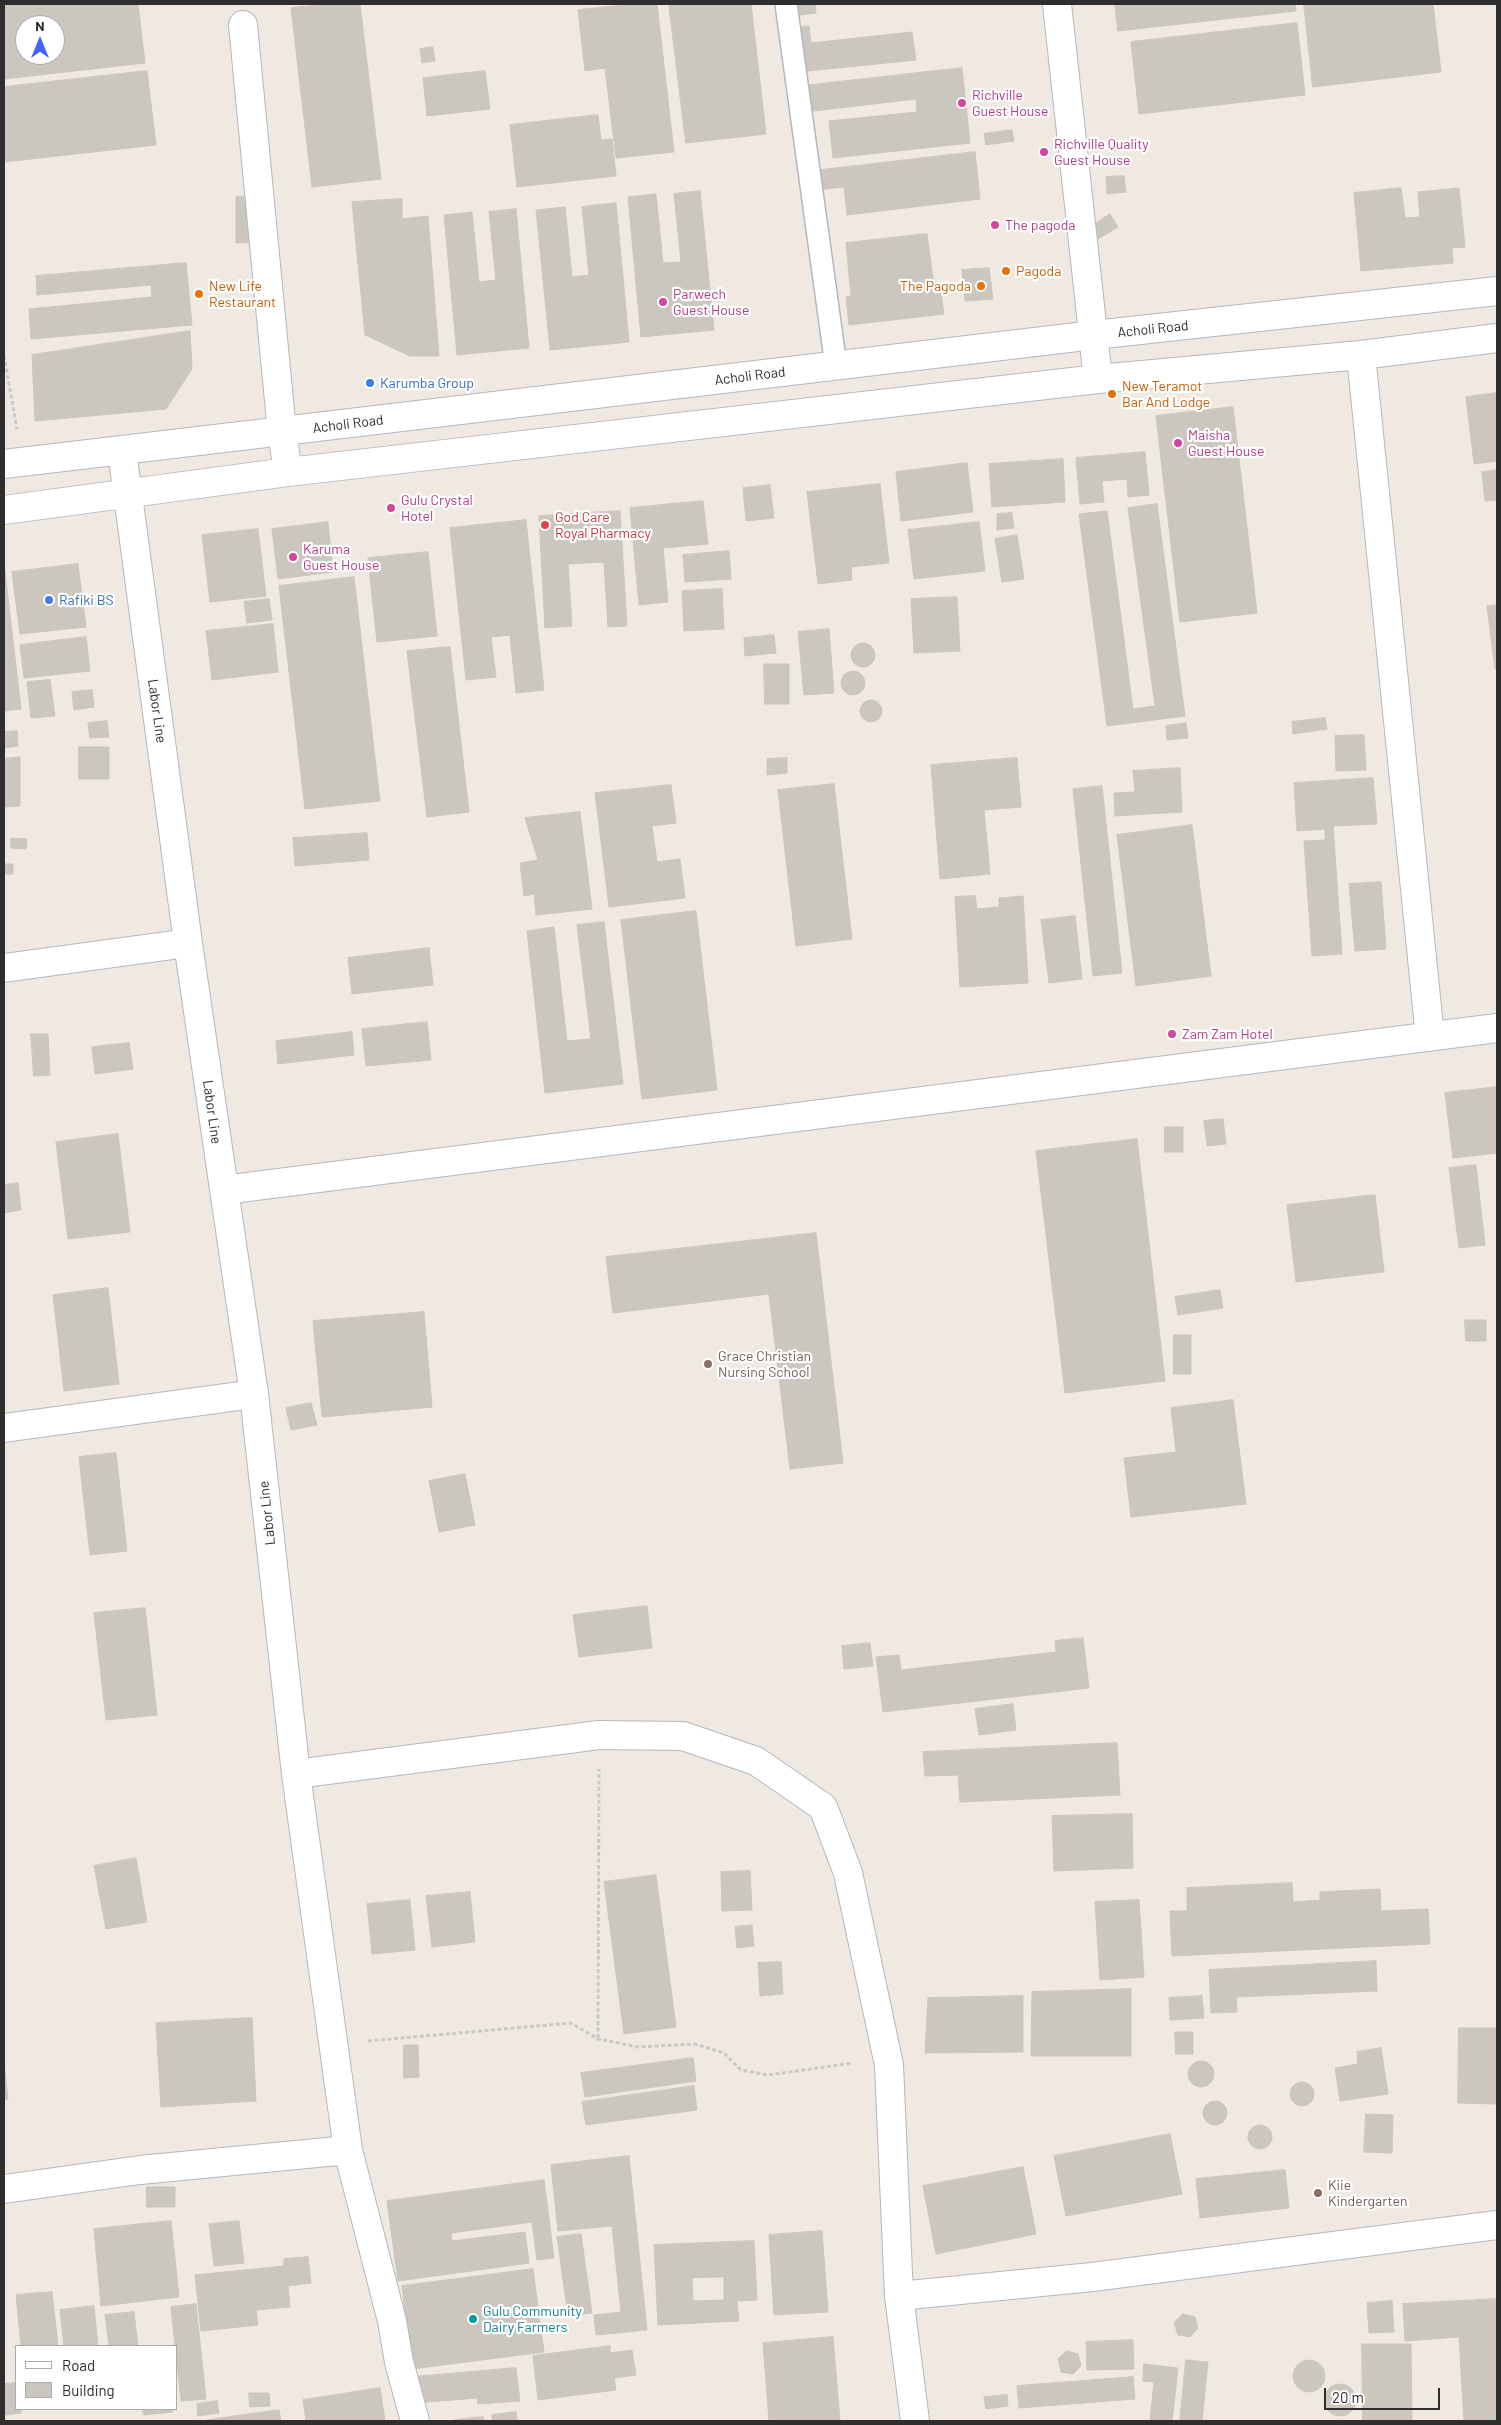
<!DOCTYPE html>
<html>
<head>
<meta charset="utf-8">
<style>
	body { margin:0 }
	#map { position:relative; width:1501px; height:2425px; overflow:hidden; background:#efe9e1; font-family:Barlow,sans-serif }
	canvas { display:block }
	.frame { position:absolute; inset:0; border:5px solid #2e2e2e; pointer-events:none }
	.legend { position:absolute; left:15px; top:2345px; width:162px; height:65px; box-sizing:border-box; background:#fff; border:1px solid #ababab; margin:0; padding:6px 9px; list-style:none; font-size:15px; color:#2e2e2e }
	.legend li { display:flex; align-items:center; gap:10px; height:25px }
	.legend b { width:25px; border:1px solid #ababab }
	.north { position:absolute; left:15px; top:15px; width:50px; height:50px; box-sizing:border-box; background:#fff; border:1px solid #ababab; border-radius:50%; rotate:0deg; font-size:14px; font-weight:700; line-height:20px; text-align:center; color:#2e2e2e }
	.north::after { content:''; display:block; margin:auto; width:18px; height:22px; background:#4264fb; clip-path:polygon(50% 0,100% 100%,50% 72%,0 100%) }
	.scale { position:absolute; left:1324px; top:2388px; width:116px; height:22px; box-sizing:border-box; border:2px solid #2e2e2e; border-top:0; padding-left:6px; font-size:15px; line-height:18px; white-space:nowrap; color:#2e2e2e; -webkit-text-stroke:4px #fff; paint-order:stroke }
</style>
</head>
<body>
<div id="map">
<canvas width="1501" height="2425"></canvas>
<div class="frame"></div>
<ul class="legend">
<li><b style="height:6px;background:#fff"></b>Road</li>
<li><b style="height:14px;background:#cbc7bf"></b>Building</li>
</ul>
<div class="north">N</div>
<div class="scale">20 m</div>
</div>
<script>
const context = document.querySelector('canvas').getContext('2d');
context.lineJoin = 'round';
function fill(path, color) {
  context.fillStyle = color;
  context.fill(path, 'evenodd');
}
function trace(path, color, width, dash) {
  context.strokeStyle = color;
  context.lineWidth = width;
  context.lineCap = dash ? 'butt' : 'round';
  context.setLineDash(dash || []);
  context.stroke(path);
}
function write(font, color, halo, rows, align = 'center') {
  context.font = font + ' Barlow,sans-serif';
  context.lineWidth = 4.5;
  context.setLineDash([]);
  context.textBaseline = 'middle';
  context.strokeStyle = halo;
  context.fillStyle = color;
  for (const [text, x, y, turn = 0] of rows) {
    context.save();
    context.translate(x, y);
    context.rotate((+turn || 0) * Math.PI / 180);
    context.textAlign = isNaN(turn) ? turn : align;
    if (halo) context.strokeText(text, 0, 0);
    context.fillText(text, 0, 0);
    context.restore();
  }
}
const building = new Path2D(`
	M4,4H138L145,63L4,79ZM25,25H55V55H25Z
	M329,4H360L381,179L312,187L291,8Z
	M635,4H657L674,152L616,158L605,68L585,71L578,10Z
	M669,4H751L766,134L686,143Z
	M790,4H815L816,13L791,16Z
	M1115,4H1295L1296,11L1118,31Z
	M1304,4H1433L1441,72L1313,87Z
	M1297,23L1305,95L1139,114L1131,42Z
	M809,26L811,43L912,32L916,60L798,72L793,28Z
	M433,47L435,61L422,63L420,49Z
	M962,68L970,143L833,158L829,121L917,112L916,99L805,112L802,86Z
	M147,71L156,145L4,162V87Z
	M485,71L490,109L427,116L423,78Z
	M598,115L601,140L612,139L616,176L517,187L510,125Z
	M1012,130L1014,141L986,145L984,134Z
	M975,152L980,199L847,215L844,187L815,190L813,171Z
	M1124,176L1126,192L1107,194L1106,177Z
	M1401,188L1405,218L1420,217L1418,192L1459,188L1465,247L1452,248L1453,263L1361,271L1354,193Z
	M700,191L714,330L641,337L628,197L656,194L663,263L681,262L674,194Z
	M258,196V242L236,243V197Z
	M402,199V219L428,216L439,356H410L365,335L352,202Z
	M616,203L629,342L550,350L536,210L565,207L572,277L589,275L582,207Z
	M516,209L529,348L457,355L444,215L472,212L479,282L496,280L489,212Z
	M1110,214L1118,227L1098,239L1090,227Z
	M927,234L934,286H940L944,314L849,325L846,297L851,296L846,243Z
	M186,263L192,325L31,339L29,309L152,297L151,285L37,295L36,276Z
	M989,268L993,299L965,301L962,270Z
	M190,331L192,369L166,409L35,421L32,355Z
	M1497,393V461L1474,464L1466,397Z
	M1233,407L1257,613L1180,622L1156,416Z
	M1145,452L1149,495L1128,497L1127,479L1102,481L1104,502L1080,504L1076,458Z
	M1063,459L1065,502L992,507L989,464Z
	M967,463L973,512L901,521L896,472Z
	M1497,470V500L1485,501L1482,472Z
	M880,484L889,563L851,567L852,580L818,584L807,492Z
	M770,485L774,518L746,521L743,488Z
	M703,501L708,544L663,548L668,602L639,605L630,508Z
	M1157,504L1185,716L1107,726L1079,514L1107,511L1133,709L1155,706L1128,508Z
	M620,511L627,626L608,627L604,562L568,564L572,626L545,628L539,516Z
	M1012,513L1014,528L997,530V514Z
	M526,520L544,690L516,693L510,635L491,637L496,677L466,680L450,528Z
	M328,522L333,572L278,579L272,529Z
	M979,522L985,571L914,579L908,530Z
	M258,529L266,596L210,602L202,535Z
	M1017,535L1024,579L1002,582L995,539Z
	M729,551L731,579L685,582L683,555Z
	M428,552L437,636L377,642L368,558Z
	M4,563L21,709L4,711Z
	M78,564L86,627L20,634L12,572Z
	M354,577L380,801L305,809L279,586Z
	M722,589L724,629L684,631L682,591Z
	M957,597L960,651L914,653L911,599Z
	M269,599L272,620L247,623L244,602Z
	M1497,605V669H1495L1487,606Z
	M273,624L278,672L212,680L206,631Z
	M829,629L834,693L804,695L798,632Z
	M774,635L776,653L745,656L744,638Z
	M86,637L90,671L24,678L20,645Z
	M851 655a12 12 0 1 1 24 0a12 12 0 1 1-24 0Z
	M450,647L469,812L427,817L407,651Z
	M764,664H789V704H765Z
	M841 683a12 12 0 1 1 24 0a12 12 0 1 1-24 0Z
	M50,680L55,716L31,718L27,682Z
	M92,690L94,707L74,710L72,692Z
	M860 711a11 11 0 1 1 22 0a11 11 0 1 1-22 0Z
	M1325,718L1327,729L1293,734L1292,722Z
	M107,721L109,737L90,738L88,723Z
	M1186,723L1188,738L1167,740L1166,726Z
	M17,731L18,746L4,748V732Z
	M1364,735L1366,770L1336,771L1335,736Z
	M79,747H109V779H79Z
	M20,757V806L4,807V759Z
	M787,758V773L767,775V759Z
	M1017,758L1021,807L984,810L990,874L940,879L931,765Z
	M1180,768L1182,812L1115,816L1114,793L1135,792L1133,771Z
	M1373,778L1377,824L1333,826L1342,954L1312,956L1304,841L1325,840V829L1297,831L1294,783Z
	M834,784L852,939L796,946L778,790Z
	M671,785L676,823L652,826L657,862L680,859L685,898L609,907L595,793Z
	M1102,786L1122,973L1093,976L1073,789Z
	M580,812L592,909L536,915L534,894L524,896L520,863L538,860L525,818Z
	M1192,825L1211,976L1136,986L1117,835Z
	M367,833L369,860L295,866L293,838Z
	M11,838L27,839L26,849L11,848Z
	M4,864H13V874H4Z
	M1381,882L1386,949L1355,951L1349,884Z
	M975,896L977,909L999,907V898L1023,896L1028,983L960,987L955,897Z
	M696,911L717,1090L642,1099L621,920Z
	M1075,916L1082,979L1049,983L1041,920Z
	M604,922L623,1084L545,1093L527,931L554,927L567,1041L591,1039L577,925Z
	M429,948L433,985L352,994L348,958Z
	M427,1022L431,1060L366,1066L362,1029Z
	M352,1032L354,1055L278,1064L276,1041Z
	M31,1034H48L50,1075L34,1076Z
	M129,1043L133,1069L95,1074L92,1047Z
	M1497,1087V1153L1453,1158L1445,1093Z
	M1223,1119L1226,1144L1207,1146L1204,1121Z
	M1165,1127H1183V1152H1165Z
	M118,1134L130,1232L68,1239L56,1142Z
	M1137,1139L1165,1381L1065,1393L1036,1151Z
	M1476,1165L1485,1245L1459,1248L1449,1168Z
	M18,1183L21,1210L4,1213V1185Z
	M1375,1195L1384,1272L1296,1282L1287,1205Z
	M816,1233L843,1463L790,1469L769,1294L613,1313L606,1257Z
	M108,1288L119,1384L64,1391L53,1295Z
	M1220,1290L1223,1308L1178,1315L1175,1297Z
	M424,1312L432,1407L322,1417L313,1321Z
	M1465,1320H1486V1341H1466Z
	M1174,1335H1191V1374H1174Z
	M1233,1400L1246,1504L1131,1517L1124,1458L1176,1452L1171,1408Z
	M311,1403L317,1425L291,1430L286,1408Z
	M116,1453L127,1551L90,1555L79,1457Z
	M465,1474L475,1525L439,1532L429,1481Z
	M647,1606L652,1648L579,1657L573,1615Z
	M145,1608L157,1715L106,1720L94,1613Z
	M1083,1638L1089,1688L883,1712L876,1657L899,1655L901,1670L1056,1652L1055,1641Z
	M870,1643L873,1666L844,1669L842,1646Z
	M1013,1704L1016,1730L979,1735L975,1709Z
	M1117,1743L1120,1795L960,1802L958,1775L925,1776L923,1752Z
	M1132,1814L1133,1868L1054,1871L1052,1816Z
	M136,1858L147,1922L106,1929L94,1866Z
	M750,1871L752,1910L722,1911L721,1872Z
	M656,1875L676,2027L624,2034L604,1882Z
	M1292,1883L1293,1902L1320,1900V1892L1380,1889L1381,1911L1428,1909L1430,1944L1172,1956L1170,1911H1187V1888Z
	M470,1892L475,1942L432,1947L426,1896Z
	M410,1900L415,1950L372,1954L367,1904Z
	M1139,1900L1144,1977L1100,1980L1095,1902Z
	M752,1925L754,1946L737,1948L735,1927Z
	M1376,1961L1377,1991L1236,1997L1237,2012L1211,2013L1209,1970Z
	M781,1962L783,1994L760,1996L758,1963Z
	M1131,1989V2056H1031L1032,1992Z
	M1023,1996V2052L925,2053L928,1998Z
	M1202,1996L1204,2018L1170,2020L1169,1998Z
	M252,2018L256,2101L161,2107L156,2023Z
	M1459,2028H1497V2104L1458,2103Z
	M1175,2032H1193V2054H1176Z
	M404,2045H418L419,2077L404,2078Z
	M1381,2048L1388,2094L1340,2101L1335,2068L1358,2064L1357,2052Z
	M693,2058L696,2081L585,2097L581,2073Z
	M1188 2074a13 13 0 1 1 26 0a13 13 0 1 1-26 0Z
	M4,2063L8,2099L4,2100Z
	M1290 2094a12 12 0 1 1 24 0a12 12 0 1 1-24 0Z
	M694,2086L697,2110L586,2125L582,2102Z
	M1203 2113a12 12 0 1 1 24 0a12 12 0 1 1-24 0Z
	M1366,2114L1393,2115L1392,2153L1364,2152Z
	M1248 2137a12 12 0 1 1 24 0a12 12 0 1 1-24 0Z
	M1170,2134L1182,2194L1066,2216L1054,2156Z
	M629,2156L647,2330L596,2335L594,2315L621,2312L612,2226L558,2231L551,2165Z
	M1023,2167L1036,2234L936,2254L923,2186Z
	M1285,2170L1289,2208L1200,2218L1196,2179Z
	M544,2180L554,2258L537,2260L532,2222L451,2233L452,2241L525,2232L529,2263L398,2281L387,2201Z
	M147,2187H175V2207H147Z
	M171,2221L179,2297L101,2306L94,2229Z
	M239,2221L244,2263L214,2266L209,2224Z
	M822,2231L828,2312L774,2315L769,2235Z
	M581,2234L592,2313L568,2316L557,2237Z
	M754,2241L757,2300L737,2301L739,2321L658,2325L654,2245ZM724,2277V2300L693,2301L692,2278Z
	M308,2257L311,2283L288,2286L290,2307L256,2310L258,2325L201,2331L195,2275L284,2266V2259Z
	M533,2269L544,2352L412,2369L402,2286Z
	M52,2292L58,2346H21L16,2295Z
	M1497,2299V2421H1464L1459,2337L1405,2341L1403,2304Z
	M1392,2301L1394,2332L1369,2333L1367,2303Z
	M196,2304L206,2399L181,2401L171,2307Z
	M94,2306L98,2346H64L60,2310Z
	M134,2312L138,2346H109L105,2315Z
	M1183,2314L1195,2317L1198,2328L1190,2337L1178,2335L1174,2323Z
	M833,2337L840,2421H769L763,2343Z
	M1133,2340L1134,2369L1087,2370L1086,2342Z
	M1362,2344H1411L1412,2421H1363Z
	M610,2346V2353L632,2350L636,2375L614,2378L616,2390L538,2400L533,2356Z
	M1067,2351L1078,2354L1081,2366L1073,2374L1061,2372L1058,2359Z
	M1186,2360L1208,2362L1202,2421H1180Z
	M1293 2376a16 16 0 1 1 32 0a16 16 0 1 1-32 0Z
	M1144,2364L1178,2368L1172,2421H1150L1154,2382L1143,2381Z
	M516,2368L520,2401L478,2404L477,2398L415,2403L413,2377Z
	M1133,2377L1135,2399L1019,2408L1017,2386Z
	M16,2383V2409H21V2413L4,2415V2384Z
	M1324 2400a16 16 0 1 1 32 0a16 16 0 1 1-32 0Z
	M380,2388L385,2421H306L303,2400Z
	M249,2393H269L270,2406L250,2407Z
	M1007,2395L1008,2406L986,2409L984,2397Z
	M217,2401L219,2413L198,2416L197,2404Z
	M143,2409H172L173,2412L144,2415Z
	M279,2410L281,2421L207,2420Z
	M516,2412L517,2421H492V2415Z
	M483,2417L484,2421H455V2420Z`);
fill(building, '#cbc7bf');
trace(building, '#cbc5ba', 1);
const service = new Path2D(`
	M786,4L836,366`);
const minor = new Path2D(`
	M1057,4L1098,379
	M243,25L282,432L288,472
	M1361,355L1430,1037
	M122,451L188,943L254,1394L296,1774L348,2150
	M4,464L1094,335L1497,291
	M4,510L288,472L1098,379L1361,355L1497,338
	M4,968L188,943
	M224,1190L1497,1028
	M4,1428L254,1394
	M296,1774L599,1735L683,1736L756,1761L823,1807L848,1873L889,2065L899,2296L915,2421
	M4,2189L140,2170L348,2150L392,2321L399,2362L415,2421
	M899,2296L1092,2277L1497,2225`);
trace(service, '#b4b7c1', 24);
trace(minor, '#b4b7c1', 30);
trace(new Path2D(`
	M4,356L17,429
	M598,2038L599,1769
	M368,2041L571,2023L598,2039L638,2047L695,2044L724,2053L741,2070L768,2075L853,2063`), '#c9c9c9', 3, [4, 2.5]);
trace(service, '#fff', 21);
trace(minor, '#fff', 28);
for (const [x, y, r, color] of [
	[962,103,5,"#d1479c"],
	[1044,152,5,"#d1479c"],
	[995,225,5,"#d1479c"],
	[1006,271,5,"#e8710a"],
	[981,286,5,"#e8710a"],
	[199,294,5,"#e8710a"],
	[663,302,5,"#d1479c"],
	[370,383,5,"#3f7fe0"],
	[1112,394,5,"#e8710a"],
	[1178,443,5,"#d1479c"],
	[391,508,5,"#d1479c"],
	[545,525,5,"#e0444e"],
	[293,557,5,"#d1479c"],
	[49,600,5,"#3f7fe0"],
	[1172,1034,5,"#d1479c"],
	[708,1364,5,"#8d6e63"],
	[1318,2193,5,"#8d6e63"],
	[473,2319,5,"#0f9aa8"]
]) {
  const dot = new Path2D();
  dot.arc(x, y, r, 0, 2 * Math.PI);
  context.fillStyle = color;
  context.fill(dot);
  trace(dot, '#fff', 2);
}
write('14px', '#b23c85', '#fff', [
	["Richville",972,95],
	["Guest House",972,111],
	["Richville Quality",1054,144],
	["Guest House",1054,160],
	["The pagoda",1005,225],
	["Parwech",673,294],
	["Guest House",673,310],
	["Maisha",1188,435],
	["Guest House",1188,451],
	["Gulu Crystal",401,500],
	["Hotel",401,516],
	["Karuma",303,549],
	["Guest House",303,565],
	["Zam Zam Hotel",1182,1034]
], 'left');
write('14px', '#c56008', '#fff', [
	["Pagoda",1016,271],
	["New Life",209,286],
	["Restaurant",209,302],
	["The Pagoda",971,286,"right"],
	["New Teramot",1122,386],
	["Bar And Lodge",1122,402]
], 'left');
write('14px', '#2e2e2e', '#fff', [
	["Acholi Road",1153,329,-6],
	["Acholi Road",750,376,-7],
	["Acholi Road",348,424,-7],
	["Labor Line",157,711,82],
	["Labor Line",212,1112,82],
	["Labor Line",267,1513,-96]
]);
write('14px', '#366cbe', '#fff', [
	["Karumba Group",380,383],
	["Rafiki BS",59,600]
], 'left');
write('14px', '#be3a42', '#fff', [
	["God Care",555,517],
	["Royal Pharmacy",555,533]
], 'left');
write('14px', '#785e54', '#fff', [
	["Grace Christian",718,1356],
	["Nursing School",718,1372],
	["Kiie",1328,2185],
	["Kindergarten",1328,2201]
], 'left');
write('14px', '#0d838f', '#fff', [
	["Gulu Community",483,2311],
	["Dairy Farmers",483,2327]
], 'left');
</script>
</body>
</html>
